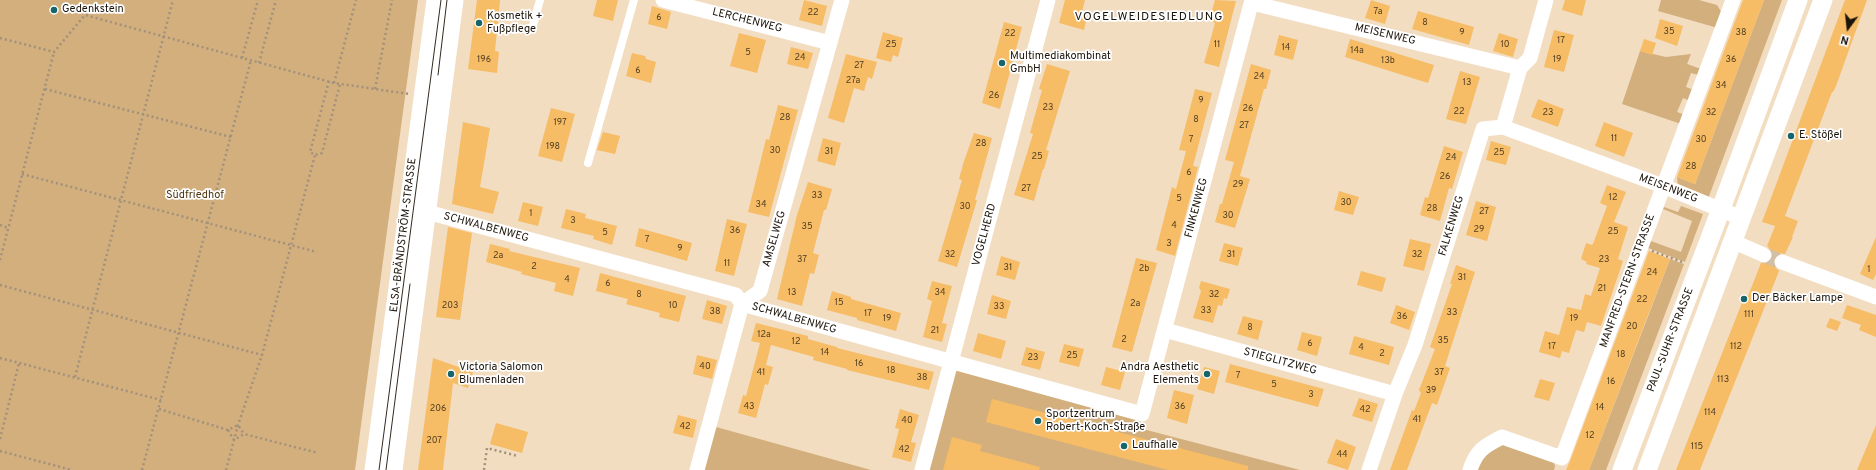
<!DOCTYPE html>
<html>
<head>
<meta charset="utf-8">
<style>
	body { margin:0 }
	#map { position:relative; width:1876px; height:470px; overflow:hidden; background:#f2ddc1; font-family:Overpass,sans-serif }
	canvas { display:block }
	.north { position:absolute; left:1828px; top:8px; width:40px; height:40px; -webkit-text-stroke:3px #fff; paint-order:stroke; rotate:195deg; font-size:11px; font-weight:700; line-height:16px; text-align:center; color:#1b140a }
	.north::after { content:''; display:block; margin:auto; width:14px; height:18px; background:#1b140a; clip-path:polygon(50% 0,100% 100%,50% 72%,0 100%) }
</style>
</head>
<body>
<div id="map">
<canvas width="1876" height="470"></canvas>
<div class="north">N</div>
</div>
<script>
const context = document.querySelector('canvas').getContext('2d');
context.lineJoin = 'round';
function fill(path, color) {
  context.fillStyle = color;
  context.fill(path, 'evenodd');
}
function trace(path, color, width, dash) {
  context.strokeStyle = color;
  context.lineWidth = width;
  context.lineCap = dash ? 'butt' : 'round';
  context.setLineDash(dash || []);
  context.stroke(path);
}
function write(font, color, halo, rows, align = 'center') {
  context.font = font + ' Overpass,sans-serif';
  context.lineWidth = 3.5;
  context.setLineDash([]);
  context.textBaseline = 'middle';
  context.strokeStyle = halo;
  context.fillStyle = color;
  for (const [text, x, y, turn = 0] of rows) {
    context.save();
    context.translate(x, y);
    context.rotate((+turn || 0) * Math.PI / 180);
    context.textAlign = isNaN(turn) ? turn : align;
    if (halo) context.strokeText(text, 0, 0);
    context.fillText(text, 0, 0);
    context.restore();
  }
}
fill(new Path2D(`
	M0,0H418L355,470H0Z
	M1661,0H1699L1717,5L1722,13L1718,28L1658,11Z
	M1764,0H1782L1708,199L1678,187L1677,177L1695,184Z
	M1640,51L1666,57L1691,54L1687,64L1704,70L1702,76L1691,73L1686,87L1697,91L1693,102L1683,98L1677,112L1688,116L1684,125L1622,104Z
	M1681,206L1703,214L1685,262L1648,248L1651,241L1681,252L1692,221L1663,209L1664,207L1678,212Z
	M1670,259L1684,264L1606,470H1589Z
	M952,363L1142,414L1139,428L1300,470H922Z
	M709,425L871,470H697Z
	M1499,440L1552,458L1555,466L1554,470H1475L1478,461Z`), '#d3af7d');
fill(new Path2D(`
	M477,0H500L495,51L499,52L497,73L468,69Z
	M597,0H618L613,21L593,16Z
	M804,0L827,6L822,26L799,20Z
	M1065,0H1085L1081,16L1087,17L1084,30L1059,23Z
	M1215,0L1236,1L1219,67L1204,63L1215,23L1213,22L1215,15L1211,14Z
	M1371,0L1390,6L1385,24L1365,18Z
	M1565,0H1586L1582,16L1562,10Z
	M1743,0H1764L1695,184L1677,177Z
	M1845,0H1867L1836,86L1833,92H1832L1785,216L1798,221L1792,237H1793L1785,254L1780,253L1774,259L1775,267L1779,271L1700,470H1676L1745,295L1748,296L1761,263L1769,262L1772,258L1771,250L1767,246L1775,226L1762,222Z
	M652,6L671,12L667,29L648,24Z
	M1418,11L1474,27L1469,45L1412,29Z
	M1660,19L1683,26L1677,46L1655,38Z
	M1004,22L1022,27L1000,109L982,103Z
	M1554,30L1574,35L1564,72L1544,67Z
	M883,32L903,38L898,57L893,55L891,62L876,58Z
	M739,33L766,40L757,73L730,66Z
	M1499,33L1518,39L1513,57L1493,51Z
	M1279,35L1298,40L1293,60L1274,55Z
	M1350,39L1434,65L1428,83L1345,57Z
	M1644,39L1656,43L1652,55L1640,51Z
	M791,47L813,53L808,69L787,64Z
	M632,53L645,56L646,59L656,62L651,83L626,76Z
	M846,54L877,62L872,79L868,77L864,91L854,88L844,123L828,118Z
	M1047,64L1070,71L1046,150L1049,151L1044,169H1043L1034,201L1014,195L1033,134L1030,133L1042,90L1039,89Z
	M1251,64L1271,70L1266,89H1264L1240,176L1250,179L1235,228L1215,222L1220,204H1222L1234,162L1225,160Z
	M1460,71L1480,77L1466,124L1446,119Z
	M1195,89L1212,93L1193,166L1198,167L1175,256L1156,250L1172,187L1176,189L1186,151L1179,150Z
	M1538,99L1564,109L1558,127L1531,117Z
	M778,105L798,110L769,217L748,212L766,139L769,140Z
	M551,108L575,114L562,162L538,156Z
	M463,122L490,128L480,187L499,192L493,214L452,204Z
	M1604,122L1633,133L1624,157L1595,146Z
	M603,132L620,136L615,154L597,150Z
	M974,133L992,138L975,200H977L957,267L938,261L962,180L959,179L964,161Z
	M823,138L841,143L835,166L817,161Z
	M1491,141L1511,147L1506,165L1486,160Z
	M1444,146L1463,152L1452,189L1449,188L1440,221L1420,215L1425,197L1428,198Z
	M808,182L832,189L826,210H824L813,253L819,255L814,274L810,273L802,306L777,299L797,215Z
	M1607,185L1626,192L1614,222L1628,227L1618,259L1623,261L1601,326L1587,322L1584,332L1576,330L1569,353L1562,351L1560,358L1539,352L1545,331L1559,335L1567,307L1581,310L1585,294L1591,296L1600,268L1586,264L1587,262L1581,259L1586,243L1592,245L1593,244L1607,206L1600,203Z
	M1339,191L1359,197L1353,215L1334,210Z
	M1476,201L1496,207L1487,241L1466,235Z
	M523,202L543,207L538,226L518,221Z
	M566,209L586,214L585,218L617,226L612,245L593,239L594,236L561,228Z
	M727,219L747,224L734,276L715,271Z
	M448,227L472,233L460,320L436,317Z
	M639,228L692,243L687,261L635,246Z
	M1876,237V274L1873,280L1860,274Z
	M1410,239L1431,244L1424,271L1403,266Z
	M1224,243L1243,248L1238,266L1219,261Z
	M490,244L510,249L509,251L580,268L573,296L554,291L556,283L521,274L522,272L486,262Z
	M1649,251L1670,259L1648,315L1589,470H1566L1570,461Z
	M1001,256L1020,262L1015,280L996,275Z
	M1136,258L1157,263L1132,352L1112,347Z
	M1456,265L1475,272L1445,366L1450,368L1437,405L1432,403L1407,470H1390L1412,410L1414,411L1421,393L1419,390L1435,349L1430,347L1452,284H1450Z
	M1361,271L1386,278L1382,292L1357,285Z
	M600,273L686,296L679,322L659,317L660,313L626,304L628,299L596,291Z
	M932,281L952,286L942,323L947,324L942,342L923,337L932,301L927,299Z
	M1201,281L1230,289L1227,299L1224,298L1222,306L1218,305L1213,323L1193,318L1201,291L1199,288Z
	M832,291L851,297V299L901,313L896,331L857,320V318L827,310Z
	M992,295L1011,301L1006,319L987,314Z
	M707,300L727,306L722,324L702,319Z
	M1396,305L1415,312L1409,330L1390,323Z
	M1847,305L1876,315V337L1859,330L1861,325L1842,318Z
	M1243,316L1263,321L1258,340L1237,334Z
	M1830,318L1841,322L1837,331L1826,327Z
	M756,323L808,336V339L837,347V348L934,372L929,390L847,370V369L813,360L814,357L771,345L766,365L773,367L768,385L765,384L756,418L738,413L743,395L746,396L760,343L751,341Z
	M1302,332L1322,337L1317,356L1297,350Z
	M978,333L1006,341L1001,359L973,351Z
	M1354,336L1394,347L1389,365L1349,354Z
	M1064,344L1084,349L1079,367L1059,362Z
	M1026,347L1045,352L1040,370L1021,365Z
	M697,355L717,360L712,379L693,374Z
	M433,358L473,372L468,388L453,383L443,470H418Z
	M1230,364L1324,389L1318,407L1225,382Z
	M1106,367L1125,372L1120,390L1101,385Z
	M1204,367L1220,371L1214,394L1197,389Z
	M1540,379L1555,383L1549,401L1534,397Z
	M1174,390L1194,395L1187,424L1167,418Z
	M1359,398L1378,404L1372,422L1352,416Z
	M992,399L1248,466V470H1168L986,422Z
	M900,409L919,415L911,442L916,443L911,462L892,457L899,429L895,428Z
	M678,415L697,420L693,438L673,433Z
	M496,423L528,432L522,453L490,444Z
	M1876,425V470H1857Z
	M952,437L982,445L980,451L1040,467L1039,470H943Z
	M1336,439L1356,447L1348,470L1327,463Z`), '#f6bc66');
trace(new Path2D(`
	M1764,255L1782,262`), '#d2bfa6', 15, [15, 8]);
trace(new Path2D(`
	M0,38L54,52L85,15L334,83L409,94
	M242,58L258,0
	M259,63L276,0
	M329,81L310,152L315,155L322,153L340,84
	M334,83L356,0
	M45,89L231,137
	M375,89L392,0
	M22,174L317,252
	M0,225L8,228
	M1652,251L1685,263
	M0,260L54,52
	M0,285L262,355
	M0,358L161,400
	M75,377L173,0
	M159,409L228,430L238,425L244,434
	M228,430L234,440L244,434L318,453
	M0,439L19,363
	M0,451L72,470
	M142,470L251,60
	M226,470L238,425L262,355L315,155
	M484,470L487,448L518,456`), '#a1917c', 2.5, [2, 3]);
trace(new Path2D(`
	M532,29L540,0
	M588,163L634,0`), '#fff', 8);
trace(new Path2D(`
	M663,0L830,43
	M1252,3L1520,68
	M1503,127L1520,68L1530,58L1546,0
	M427,212L736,295L742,304L1142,414L1252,0
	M1732,241L1764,255
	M1782,262L1876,297
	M1165,330L1395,394
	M697,470L742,304L760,291L842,0
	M922,470L1048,0
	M1369,470L1395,394L1415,345L1483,129L1503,127L1663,186L1741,218
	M1470,470C1476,451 1484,446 1502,437L1562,458L1733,0`), '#fff', 15);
trace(new Path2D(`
	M374,470L436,0
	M393,470L454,0
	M1622,470L1721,209L1798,0
	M1647,470L1823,0`), '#fff', 19);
trace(new Path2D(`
	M438,75L447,0
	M379,470L441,0
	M386,470L410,284`), '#332a1e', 1);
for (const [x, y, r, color] of [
	[54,10,4,"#176569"],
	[479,23,4,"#176569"],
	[1002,63,4,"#176569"],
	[1791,136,4,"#176569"],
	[1744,299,4,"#176569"],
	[451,374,4,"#176569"],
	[1207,374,4,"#176569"],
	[1038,421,4,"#176569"],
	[1124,446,4,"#176569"]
]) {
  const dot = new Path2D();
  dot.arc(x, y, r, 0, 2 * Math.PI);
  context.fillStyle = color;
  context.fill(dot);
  trace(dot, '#fff', 1.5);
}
write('9px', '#523e21', null, [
	["7a",1378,12],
	["22",813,13],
	["6",659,18],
	["8",1425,23],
	["35",1669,32],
	["9",1462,33],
	["38",1741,33],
	["22",1010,34],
	["17",1561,41],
	["25",891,45],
	["11",1217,45],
	["10",1505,45],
	["14",1286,48],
	["14a",1357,51],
	["5",748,53],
	["24",800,58],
	["196",484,60],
	["19",1557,60],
	["36",1731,60],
	["13b",1388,61],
	["27",859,66],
	["6",638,71],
	["24",1259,77],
	["27a",853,81],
	["13",1467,83],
	["34",1721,86],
	["26",994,96],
	["9",1201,101],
	["23",1048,108],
	["26",1248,109],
	["22",1459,112],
	["23",1548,113],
	["32",1711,113],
	["28",785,118],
	["8",1196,120],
	["197",560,123],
	["27",1244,126],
	["11",1614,139],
	["7",1191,140],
	["30",1701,140],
	["28",981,144],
	["198",553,147],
	["30",775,151],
	["31",829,152],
	["25",1499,153],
	["25",1037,157],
	["24",1451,158],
	["28",1691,167],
	["6",1189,173],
	["26",1445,177],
	["29",1238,185],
	["27",1026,189],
	["33",817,196],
	["12",1613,198],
	["5",1179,199],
	["30",1346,203],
	["34",761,205],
	["30",965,207],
	["28",1432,209],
	["27",1484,212],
	["1",531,214],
	["30",1228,216],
	["3",573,221],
	["4",1174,226],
	["35",807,227],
	["29",1479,230],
	["36",735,231],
	["25",1613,232],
	["5",605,233],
	["7",647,240],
	["3",1169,244],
	["9",680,249],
	["32",950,255],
	["31",1231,255],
	["32",1417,255],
	["2a",498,256],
	["37",802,260],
	["23",1604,260],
	["11",727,264],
	["2",534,267],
	["31",1008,268],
	["2b",1144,269],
	["1",1869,270],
	["24",1652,273],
	["31",1462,278],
	["4",567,280],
	["6",608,284],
	["21",1602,289],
	["13",792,293],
	["34",940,293],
	["8",639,295],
	["32",1214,295],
	["22",1642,300],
	["15",839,303],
	["2a",1135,304],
	["203",450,306],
	["10",673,306],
	["33",999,307],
	["33",1206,311],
	["38",715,312],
	["33",1452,313],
	["17",868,314],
	["111",1749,315],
	["36",1402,317],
	["19",887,319],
	["19",1574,319],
	["20",1632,327],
	["8",1250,328],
	["21",935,331],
	["12a",764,335],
	["2",1124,340],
	["35",1443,341],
	["12",796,342],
	["6",1310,344],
	["17",1552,347],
	["112",1736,347],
	["4",1361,348],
	["14",825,353],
	["2",1382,354],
	["18",1621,355],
	["25",1072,356],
	["23",1033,358],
	["16",859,364],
	["40",705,367],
	["18",891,371],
	["41",761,373],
	["37",1439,373],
	["7",1238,376],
	["38",922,378],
	["113",1723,380],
	["16",1611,382],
	["5",1274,385],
	["39",1431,391],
	["3",1311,395],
	["43",749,407],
	["36",1180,407],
	["14",1600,408],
	["206",438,409],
	["42",1365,410],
	["114",1710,413],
	["41",1417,420],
	["40",907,421],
	["42",685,427],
	["12",1590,436],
	["207",434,441],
	["115",1697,447],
	["42",904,450],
	["44",1342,455]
]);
write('11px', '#1b140a', '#fff', [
	["Gedenkstein",62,10],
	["Kosmetik +",487,17],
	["Fußpflege",487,30],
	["Multimediakombinat",1010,57],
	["GmbH",1010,70],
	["E. Stößel",1799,136],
	["Der Bäcker Lampe",1752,299],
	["Victoria Salomon",459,368],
	["Blumenladen",459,381],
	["Andra Aesthetic",1199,368,"right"],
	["Elements",1199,381,"right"],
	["Sportzentrum",1046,415],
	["Robert-Koch-Straße",1046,428],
	["Laufhalle",1132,446]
], 'left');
write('11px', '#1b140a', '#fff', [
	["LERCHENWEG",747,21,14],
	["MEISENWEG",1385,35,13],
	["MEISENWEG",1668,189,21],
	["FINKENWEG",1197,208,-75],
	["FALKENWEG",1452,226,-73],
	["SCHWALBENWEG",486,228,15],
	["ELSA-BRÄNDSTRÖM-STRASSE",404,235,-83],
	["VOGELHERD",985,235,-75],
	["AMSELWEG",775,239,-74],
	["MANFRED-STERN-STRASSE",1628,281,-70],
	["SCHWALBENWEG",794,319,16],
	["PAUL-SUHR-STRASSE",1671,340,-69],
	["STIEGLITZWEG",1280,362,15]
]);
write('11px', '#4d3510', '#fff', [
	["Südfriedhof",195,196]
]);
context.letterSpacing = '1px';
write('12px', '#1b140a', '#fff', [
	["VOGELWEIDESIEDLUNG",1149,18]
]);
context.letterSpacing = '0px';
</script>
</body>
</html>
